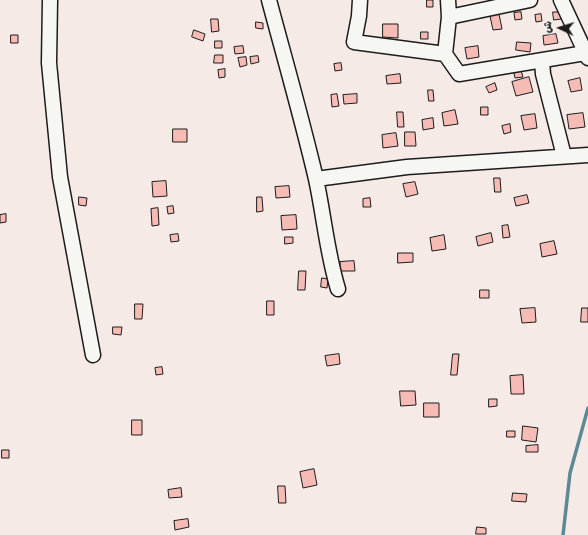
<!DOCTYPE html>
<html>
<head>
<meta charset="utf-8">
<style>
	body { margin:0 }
	#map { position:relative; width:588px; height:535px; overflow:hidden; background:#f6eae6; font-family:Kalam,"Playpen Sans Arabic",sans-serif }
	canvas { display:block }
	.north { position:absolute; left:540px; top:8px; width:40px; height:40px; -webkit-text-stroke:3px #f6f6f2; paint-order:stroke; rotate:274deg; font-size:11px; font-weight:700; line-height:16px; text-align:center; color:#1c1c1c }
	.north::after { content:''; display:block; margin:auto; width:14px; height:18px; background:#1c1c1c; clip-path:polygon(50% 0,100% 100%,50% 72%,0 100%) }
</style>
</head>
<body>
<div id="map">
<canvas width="588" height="535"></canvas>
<div class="north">ش</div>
</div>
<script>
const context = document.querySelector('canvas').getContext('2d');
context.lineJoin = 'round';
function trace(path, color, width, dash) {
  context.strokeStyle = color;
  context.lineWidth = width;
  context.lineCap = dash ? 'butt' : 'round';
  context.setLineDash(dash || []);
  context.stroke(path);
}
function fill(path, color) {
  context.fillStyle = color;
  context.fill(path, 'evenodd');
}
trace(new Path2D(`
	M563,535L570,473L588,408`), '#5c8995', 3.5);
const building = new Path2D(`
	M427,0H433V7H427Z
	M521,12L522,19L515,20L514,13Z
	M553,12H560L561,19L554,20Z
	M499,14L502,29L493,30L490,16Z
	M541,14L542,21L536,22L535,15Z
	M211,19H218L219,31L212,32Z
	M256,22L263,23V29L256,28Z
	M383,24H398V38L383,37Z
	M194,30L205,34L203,41L192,37Z
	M421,32H428V39H421Z
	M556,34L558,43L544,45L543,36Z
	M11,35H18V43H11Z
	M215,41H222V48H215Z
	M517,42L531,43L530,52L516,50Z
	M243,46L244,53L235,54L234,47Z
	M478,46L479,57L467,59L465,48Z
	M215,55H223V63H214Z
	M258,56L259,62L251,64L250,57Z
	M246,57L247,65L240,67L238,58Z
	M341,63L342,70L335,71L334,64Z
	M520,67L523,77L515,78L513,69Z
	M225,69V77L219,78L218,70Z
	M400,74L401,83L387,84L386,76Z
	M529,77L533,92L516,96L512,82Z
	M580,78L582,90L571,92L568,81Z
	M495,83L497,90L489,93L486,87Z
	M428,90H433L434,101H429Z
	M337,94L339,106L332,107L331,95Z
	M357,94V103L344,104L343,95Z
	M481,107H488V115H481Z
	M455,110L458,124L444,126L442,113Z
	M397,112H403L404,127H398Z
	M583,113L585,127L569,129L567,115Z
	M535,114L537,128L524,130L521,116Z
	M433,118L434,128L423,130L422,120Z
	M510,124L511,132L504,134L502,126Z
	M173,129H187V142H173Z
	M405,132H415L416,146H405Z
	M396,133L398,146L383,148L382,135Z
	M494,178H500L501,192H495Z
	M166,181L167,196L153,197L152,182Z
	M415,182L418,194L406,197L403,184Z
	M289,186L290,197L276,198L275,187Z
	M527,195L529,203L516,206L514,198Z
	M79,197L87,198L86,206L79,205Z
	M257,197H262L263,211L257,212Z
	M370,198L371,207H363V199Z
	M173,206L174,213L168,214L167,207Z
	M158,208L159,225L152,226L151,209Z
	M6,214V222L0,223V215Z
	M296,215L297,229L282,230L281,216Z
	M508,225L510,237L503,238L502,226Z
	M491,233L493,242L478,246L476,237Z
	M178,234L179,241L171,242L170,235Z
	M444,235L446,249L432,251L430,238Z
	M285,237H293V243L285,244Z
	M554,241L557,254L542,257L540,244Z
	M398,253H413V262L398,263Z
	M354,261L355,271H340V262Z
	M299,271H306L305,290H298Z
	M322,278L328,279L327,288L321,287Z
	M480,290H489V298H480Z
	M267,301H274V315H267Z
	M135,304H143L142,319H135Z
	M535,308L536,322L522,323L520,309Z
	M582,308H588V322H581Z
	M113,327H122L121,335L113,334Z
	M339,354L340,364L327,366L325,356Z
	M453,354H459L457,375H451Z
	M162,367L163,374L156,375L155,368Z
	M523,375L524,394H511L510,376Z
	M400,391H415L416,405L401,406Z
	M489,399H497V406L489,407Z
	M424,403H439V417H424Z
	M132,420H142V435H132Z
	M523,426L538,428L536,442L522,440Z
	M507,431H515V437H507Z
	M538,445V452H526V446Z
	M2,450H9V458H2Z
	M314,469L317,485L303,488L300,472Z
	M278,486H285L286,503H279Z
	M181,488L182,497L169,498L168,490Z
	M513,493L527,494L526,502L512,501Z
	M188,519L189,527L175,530L174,521Z
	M477,527L486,528V534H476Z`);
fill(building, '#f7bbb5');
trace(building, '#1c1c1c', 1);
const minor = new Path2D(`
	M50,0L49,63L60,177L93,355
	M269,0C285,60 302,119 316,179C324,216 327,253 338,289
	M360,0L359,16L354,42L445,54
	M448,0L449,17L445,54L459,74L585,53
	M561,0L588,58
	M449,17L530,0
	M542,61L543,74L564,156
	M316,179L407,167L588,155`);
trace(minor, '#1c1c1c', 17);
trace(minor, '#f6f6f2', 14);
</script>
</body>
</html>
